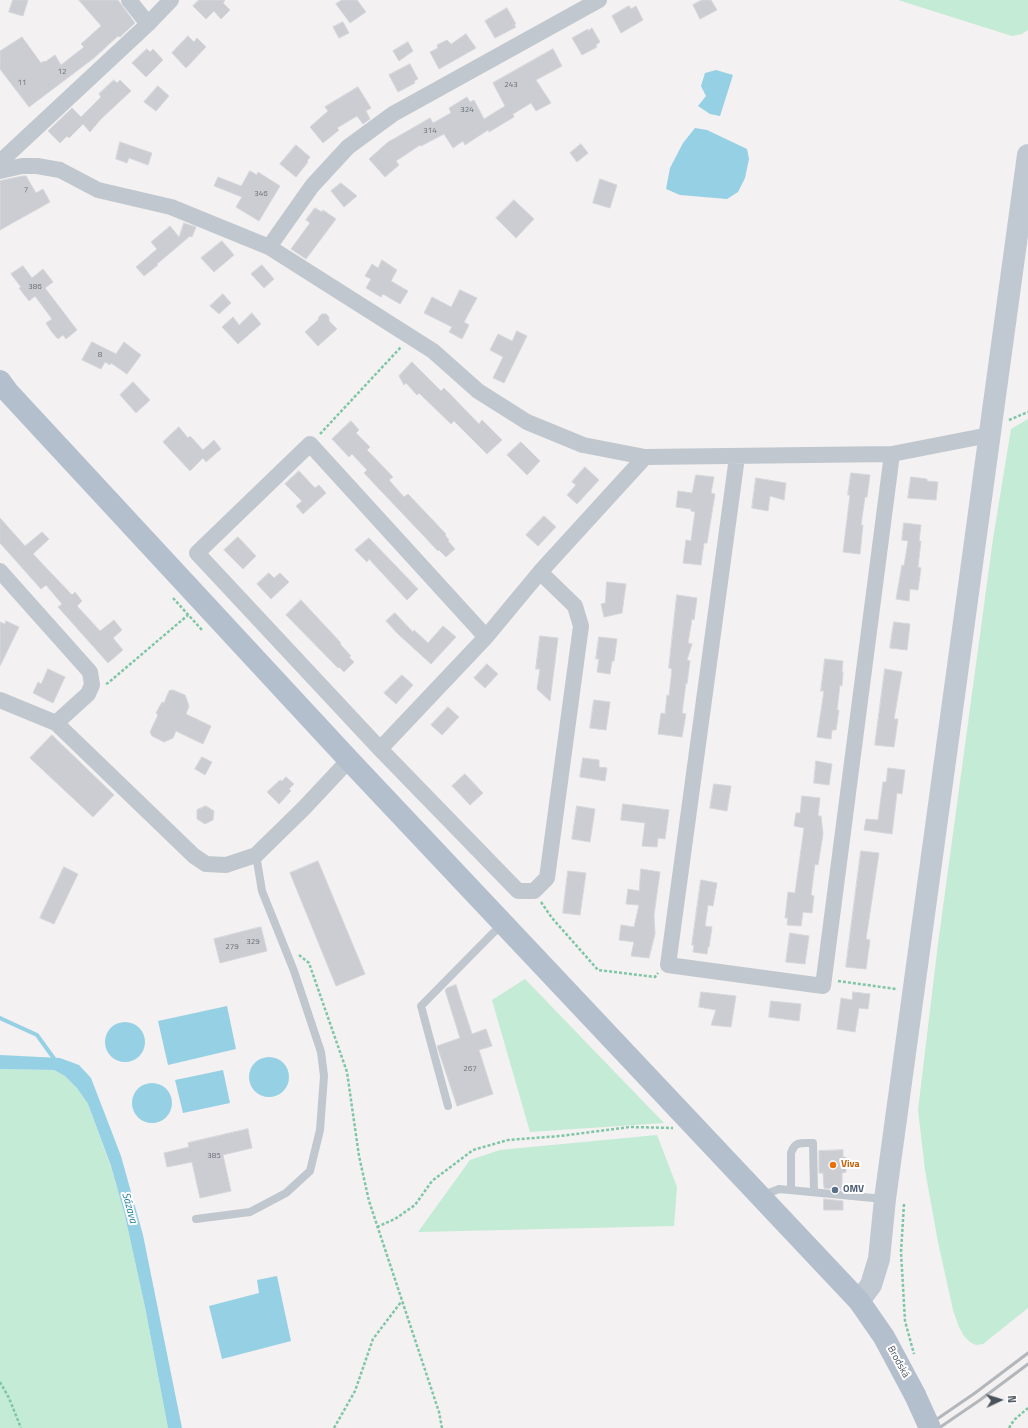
<!DOCTYPE html>
<html>
<head>
<meta charset="utf-8">
<style>
	body { margin:0 }
	#map { position:relative; width:1028px; height:1428px; overflow:hidden; background:#f3f1f1; font-family:"Titillium Web",sans-serif }
	canvas { display:block }
	.north { position:absolute; left:980px; top:1380px; width:40px; height:40px; -webkit-text-stroke:3px #fff; paint-order:stroke; rotate:86deg; font-size:11px; font-weight:700; line-height:16px; text-align:center; color:#4a535c }
	.north::after { content:''; display:block; margin:auto; width:14px; height:18px; background:#4a535c; clip-path:polygon(50% 0,100% 100%,50% 72%,0 100%) }
</style>
</head>
<body>
<div id="map">
<canvas width="1028" height="1428"></canvas>
<div class="north">N</div>
</div>
<script>
const context = document.querySelector('canvas').getContext('2d');
context.lineJoin = 'round';
function fill(path, color) {
  context.fillStyle = color;
  context.fill(path, 'evenodd');
}
function trace(path, color, width, dash) {
  context.strokeStyle = color;
  context.lineWidth = width;
  context.lineCap = dash ? 'butt' : 'round';
  context.setLineDash(dash || []);
  context.stroke(path);
}
function write(font, color, halo, rows, align = 'center') {
  context.font = font + ' "Titillium Web",sans-serif';
  context.lineWidth = 4;
  context.setLineDash([]);
  context.textBaseline = 'middle';
  context.strokeStyle = halo;
  context.fillStyle = color;
  for (const [text, x, y, turn = 0] of rows) {
    context.save();
    context.translate(x, y);
    context.rotate((+turn || 0) * Math.PI / 180);
    context.textAlign = isNaN(turn) ? turn : align;
    if (halo) context.strokeText(text, 0, 0);
    context.fillText(text, 0, 0);
    context.restore();
  }
}
fill(new Path2D(`
	M898,0H1028V30L1022,34L1012,36Z
	M1028,419V1308L983,1344L976,1345L970,1342L964,1336L959,1327L953,1310L938,1242L925,1170L918,1110L938,944L993,539L1011,429Z
	M525,979L664,1123L530,1132L492,1000Z
	M0,1069L54,1070L65,1076L77,1088L88,1104L112,1170L125,1216L145,1307L168,1428H0Z
	M657,1135L677,1187L674,1226L418,1232L470,1160L500,1150Z`), '#c4ebd5');
fill(new Path2D(`
	M716,70L733,75L720,116L710,114L698,106L706,96L701,86L705,73Z
	M695,128L707,130L747,149L749,159L745,178L738,192L727,199L680,195L666,189L670,168L683,143Z
	M227,1006L236,1049L168,1065L158,1021Z
	M105 1042a20 20 0 1 1 40 0a20 20 0 1 1-40 0Z
	M0,1055L60,1058L79,1065L91,1078L121,1156L143,1235L182,1428H168L145,1307L125,1216L111,1166L88,1104L77,1088L65,1076L54,1070L0,1069Z
	M249 1077a20 20 0 1 1 40 0a20 20 0 1 1-40 0Z
	M223,1070L230,1103L183,1113L175,1080Z
	M132 1103a20 20 0 1 1 40 0a20 20 0 1 1-40 0Z
	M277,1276L291,1341L222,1359L209,1306L259,1293L257,1280Z`), '#96d0e4');
trace(new Path2D(`
	M0,1018L37,1035L55,1060`), '#96d0e4', 4);
const building = new Path2D(`
	M13,0H28L23,16L9,12Z
	M79,0H118L135,23L120,37L118,36L94,58L29,107L0,69V51L22,37L41,63L44,61L45,62L55,55L61,65L84,47L81,44L101,26Z
	M199,0H225L223,3L230,10L221,19L214,11L206,19L193,6Z
	M342,0H357L366,12L350,23L336,4Z
	M702,0H711L717,10L700,19L693,5Z
	M629,6L631,9L636,6L643,20L621,33L612,16Z
	M507,8L516,24L514,25L516,27L495,38L485,21Z
	M343,22L349,33L339,38L333,27Z
	M592,28L600,42L596,45L597,47L582,55L572,38L588,29V31Z
	M466,34L476,48L439,69L430,52L438,48L437,45L447,40L451,44Z
	M188,36L194,42L197,38L206,47L186,68L172,53Z
	M408,42L413,51L399,61L393,51Z
	M147,49L150,52L153,49L163,60L146,77L132,63Z
	M553,49L562,66L536,80L551,103L536,111L531,103L513,114L514,117L489,132L488,130L465,145L463,141L453,148L444,134L421,146L420,145L396,161L399,165L385,177L369,159L388,142L397,137L430,118L433,123L451,113L449,108L467,97L470,102L474,100L484,119L505,106L493,83Z
	M410,64L418,79L414,81L415,83L398,92L389,75Z
	M114,80L117,83L120,80L131,91L101,119L90,132L83,124L69,138L67,136L60,143L48,131L72,108L81,117L101,97L99,94Z
	M158,86L169,96L156,111L144,102Z
	M358,87L371,108L366,111L370,119L363,124L357,116L337,128L339,130L323,143L310,127L328,111L325,107Z
	M120,142L152,153L148,165L129,158L127,163L116,159Z
	M581,144L588,153L577,162L570,153Z
	M296,145L310,157L307,161L308,162L296,177L280,164Z
	M250,171L257,175L258,172L280,186L259,221L236,207L242,197L214,186L218,177L241,186Z
	M23,176H26L36,193L43,189L50,202L0,230V181Z
	M600,179L617,185L610,208L593,203Z
	M341,183L357,196L344,207L331,191Z
	M514,200L534,219L516,238L496,218Z
	M315,208L322,212L323,210L336,219L306,259L291,249L310,223L306,220Z
	M184,223L196,227L192,237L190,236L157,264L158,265L144,276L136,267L157,249L151,242L170,226L179,237Z
	M222,241L234,255L214,272L201,258Z
	M382,260L397,270L391,281L408,291L400,304L383,294L381,297L366,288L371,279L365,276L372,264L378,268Z
	M262,265L274,279L264,288L251,274Z
	M23,266L32,278L43,269L53,282L45,288L77,330L66,339L63,335L58,339L51,331L46,323L52,319L35,296L29,301L19,288L21,287L11,274Z
	M460,290L477,298L464,322L469,325L462,339L449,332L452,327L424,313L432,297L451,307Z
	M223,294L231,303L219,314L210,306Z
	M252,313L261,324L238,344L222,327L233,317L239,325Z
	M322,314H326L329,317V321L337,329L318,346L305,332L318,320L319,317Z
	M517,331L527,336L504,383L493,378L503,357L490,350L498,334L512,341Z
	M92,342L116,354L124,342L141,355L127,374L111,363L110,365L105,362L101,369L82,360Z
	M412,362L441,391L444,388L479,424L482,420L502,440L487,454L454,421L451,424L419,393L417,395L406,383L404,385L399,376Z
	M133,382L150,400L136,413L120,395Z
	M351,421L359,430L356,433L370,447L367,450L393,477L389,480L404,497L408,494L446,534L445,535L449,540L448,541L455,549L446,557L439,550L438,551L364,473L367,470L352,454L349,457L332,439Z
	M179,427L188,438L190,436L203,450L214,440L221,449L206,462L203,458L190,471L163,442Z
	M521,442L540,461L527,475L507,455Z
	M585,467L599,480L577,504L567,495L576,485L572,482Z
	M299,471L315,488L319,485L326,493L303,514L296,506L302,501L285,484Z
	M851,473L870,475L867,497H865L861,525H863L860,554L843,552L850,495H848Z
	M696,475L714,477L711,493L715,494L707,543H704L701,565L683,563L686,540L691,541L695,512L691,511V509L676,507L678,491L692,493Z
	M911,477L927,479V481L938,482L936,500L908,498Z
	M756,478L786,483L784,500L770,496L768,511L752,508Z
	M544,516L556,527L538,546L526,535Z
	M0,518L25,546L42,532L49,539L33,554L72,595L75,592L82,601L77,606L100,631L114,620L122,630L113,638L123,650L108,663L58,607L62,604L46,585L41,589L0,543Z
	M904,523L921,525L919,541H921L918,567L921,568L918,590L910,589L909,601L896,599L902,565L904,566L908,541L902,540Z
	M238,537L256,556L243,569L224,550Z
	M369,538L418,589L407,600L369,559L367,562L355,550Z
	M269,573L274,578L280,573L289,582L271,599L257,584Z
	M607,582L626,584L622,613L604,617L601,604L605,603Z
	M677,595L697,598L694,620L692,619L688,643L692,644L687,660L690,661L687,684L686,683L682,713L686,714L682,737L658,734L661,713L665,714L667,695L669,696L672,669L669,668Z
	M301,600L341,643L340,644L351,656L349,657L354,662L344,672L339,667L338,668L286,615Z
	M395,613L413,632L414,630L428,643L443,626L456,637L431,664L398,634L386,621Z
	M6,621L19,627L0,666V622L5,624Z
	M894,622L910,624L907,650L890,648Z
	M540,636L558,638L550,701L537,689L540,669H536Z
	M599,637L617,639L614,661H612L610,674L597,672L599,659H596Z
	M825,659L843,661L842,672H843L842,686L840,685L837,710H839L836,730H832L831,739L817,737L824,691H821Z
	M487,664L498,674L485,688L474,678Z
	M48,669L65,677L53,703L33,693L38,682L41,684Z
	M885,669L902,672L894,719H898L894,747L875,745Z
	M402,675L413,685L396,704L384,693Z
	M173,690L185,695L189,706L186,714L211,726L203,744L176,731L173,738L164,742L152,736L150,732L158,715L156,713L162,702L164,703L169,691Z
	M594,700L610,702L606,730L590,728Z
	M448,707L459,717L442,735L431,725Z
	M52,735L114,795L93,817L30,758Z
	M202,757L212,762L205,775L195,769Z
	M583,758L599,760V767L607,768L605,781L580,777Z
	M816,761L832,764L829,785L814,783Z
	M888,768L905,770L902,794L897,793L892,834L864,830L866,819L878,820L883,782H886Z
	M465,774L483,793L470,805L452,786Z
	M286,777L294,784L289,789L291,791L279,804L267,792L280,780L282,781Z
	M714,784L731,786L727,811L710,808Z
	M802,796L820,798L818,816H821L823,834L818,865L815,864L811,895L814,896L812,913L803,912L801,926L787,925L788,918H785L788,892L795,893L804,828L794,826L796,813H800Z
	M623,804L669,810L665,839L658,838L657,847L642,846L645,823L621,820Z
	M206,806L214,811L213,820L205,824L197,819V810Z
	M577,806L595,809L590,842L572,839Z
	M861,851L879,853L866,939L870,940L866,969L846,967Z
	M318,861L365,974L336,986L290,873Z
	M64,867L78,874L54,924L40,918Z
	M641,869L660,872L654,915L655,934L649,958L631,956L634,942L619,940L621,925L634,927L639,905L626,904L628,889L639,891Z
	M568,871L586,873L580,915L563,913Z
	M701,880L717,883L713,906L708,905L705,926L712,927L709,947H708L707,954L693,952L694,945H692Z
	M261,927L267,951L220,963L214,939Z
	M790,933L809,936L805,964L786,962Z
	M456,985L472,1034L486,1029L492,1046L479,1050L493,1094L457,1106L437,1046L460,1038L445,990L447,988Z
	M701,992L736,996L731,1027L711,1025L716,1010L699,1007Z
	M853,992L870,994L868,1009L859,1008L855,1032L837,1029L841,998L852,1000Z
	M771,1001L801,1004L799,1021L769,1017Z
	M248,1129L252,1148L223,1155L231,1191L200,1198L192,1162L167,1167L164,1153L189,1147L188,1143Z
	M843,1150V1157H846V1172L842,1173V1190L824,1188L823,1173H819V1151Z
	M824,1199L843,1201V1210H824Z`);
fill(building, '#cbcdd2');
trace(building, '#d5d7db', 1);
trace(new Path2D(`
	M1009,420L1028,412
	M320,434L401,347
	M173,598L202,630
	M106,684L108,683L188,615
	M541,902L552,918L598,970L655,977L658,973
	M299,955L309,963L347,1072L359,1156L369,1201L439,1412L442,1428
	M838,981L896,989
	M904,1204L901,1252L905,1321L914,1354
	M377,1227L395,1219L415,1205L432,1181L473,1150L508,1140L560,1136L630,1127L673,1128
	M0,1382L9,1398L21,1428
	M334,1428L355,1391L373,1339L401,1302
	M1009,1428L1014,1420L1028,1408`), '#7fc6a6', 2.5, [3, 2]);
trace(new Path2D(`
	M448,1106L421,1006L492,934L503,924
	M791,1190V1153C795,1141 801,1143 813,1143L814,1192
	M761,1196L779,1189L884,1199
	M196,1219L250,1212L286,1193L310,1171L320,1130L324,1076L321,1052L294,971L262,891L256,855`), '#c0c7ce', 8);
trace(new Path2D(`
	M129,0L148,24
	M0,162L148,24L171,0
	M0,171L22,166H37L60,170L98,190L171,207L269,247L433,351L478,391L527,422L583,445L645,457L892,454L989,435
	M269,247L312,186L348,147L393,114L599,0
	M737,457L668,965L823,986L892,454
	M0,571L90,672L92,685L88,694L56,723
	M486,637L310,444L197,553L380,749L518,891H534L547,878L581,626L575,606L540,572
	M0,700L56,723L194,856L206,864L226,865L256,855L304,808L349,760
	M380,749L486,637L540,572L645,457`), '#c0c7ce', 16);
trace(new Path2D(`
	M859,1301L871,1285L879,1259L885,1199L1028,155`), '#c0c8d2', 22);
trace(new Path2D(`
	M0,381L8,392L349,760L859,1301L884,1337L915,1395`), '#b3bfcc', 22);
trace(new Path2D(`
	M924,1428L975,1393L1028,1353
	M939,1428L980,1400L1028,1364`), '#b3b6ba', 3);
trace(new Path2D(`
	M915,1395L930,1428`), '#b3bfcc', 22);
for (const [x, y, r, color] of [
	[833,1165,4,"#e8710a"],
	[835,1190,4,"#5c6f8a"]
]) {
  const dot = new Path2D();
  dot.arc(x, y, r, 0, 2 * Math.PI);
  context.fillStyle = color;
  context.fill(dot);
  trace(dot, '#fff', 1.5);
}
write('8px', '#6a727a', null, [
	["12",62,72],
	["11",22,83],
	["243",511,85],
	["324",467,110],
	["314",430,131],
	["7",26,190],
	["346",261,194],
	["386",35,287],
	["8",100,355],
	["329",253,942],
	["279",232,947],
	["267",470,1069],
	["385",214,1156]
]);
write('bold 10px', '#c56008', '#fff', [
	["Viva",841,1165]
], 'left');
write('bold 10px', '#4e5e75', '#fff', [
	["OMV",843,1190]
], 'left');
write('10px', '#4a535c', '#fff', [
	["Brodská",898,1362,61]
]);
write('italic 11px', '#1b7e9e', '#fff', [
	["Sázava",129,1208,75]
]);
</script>
</body>
</html>
